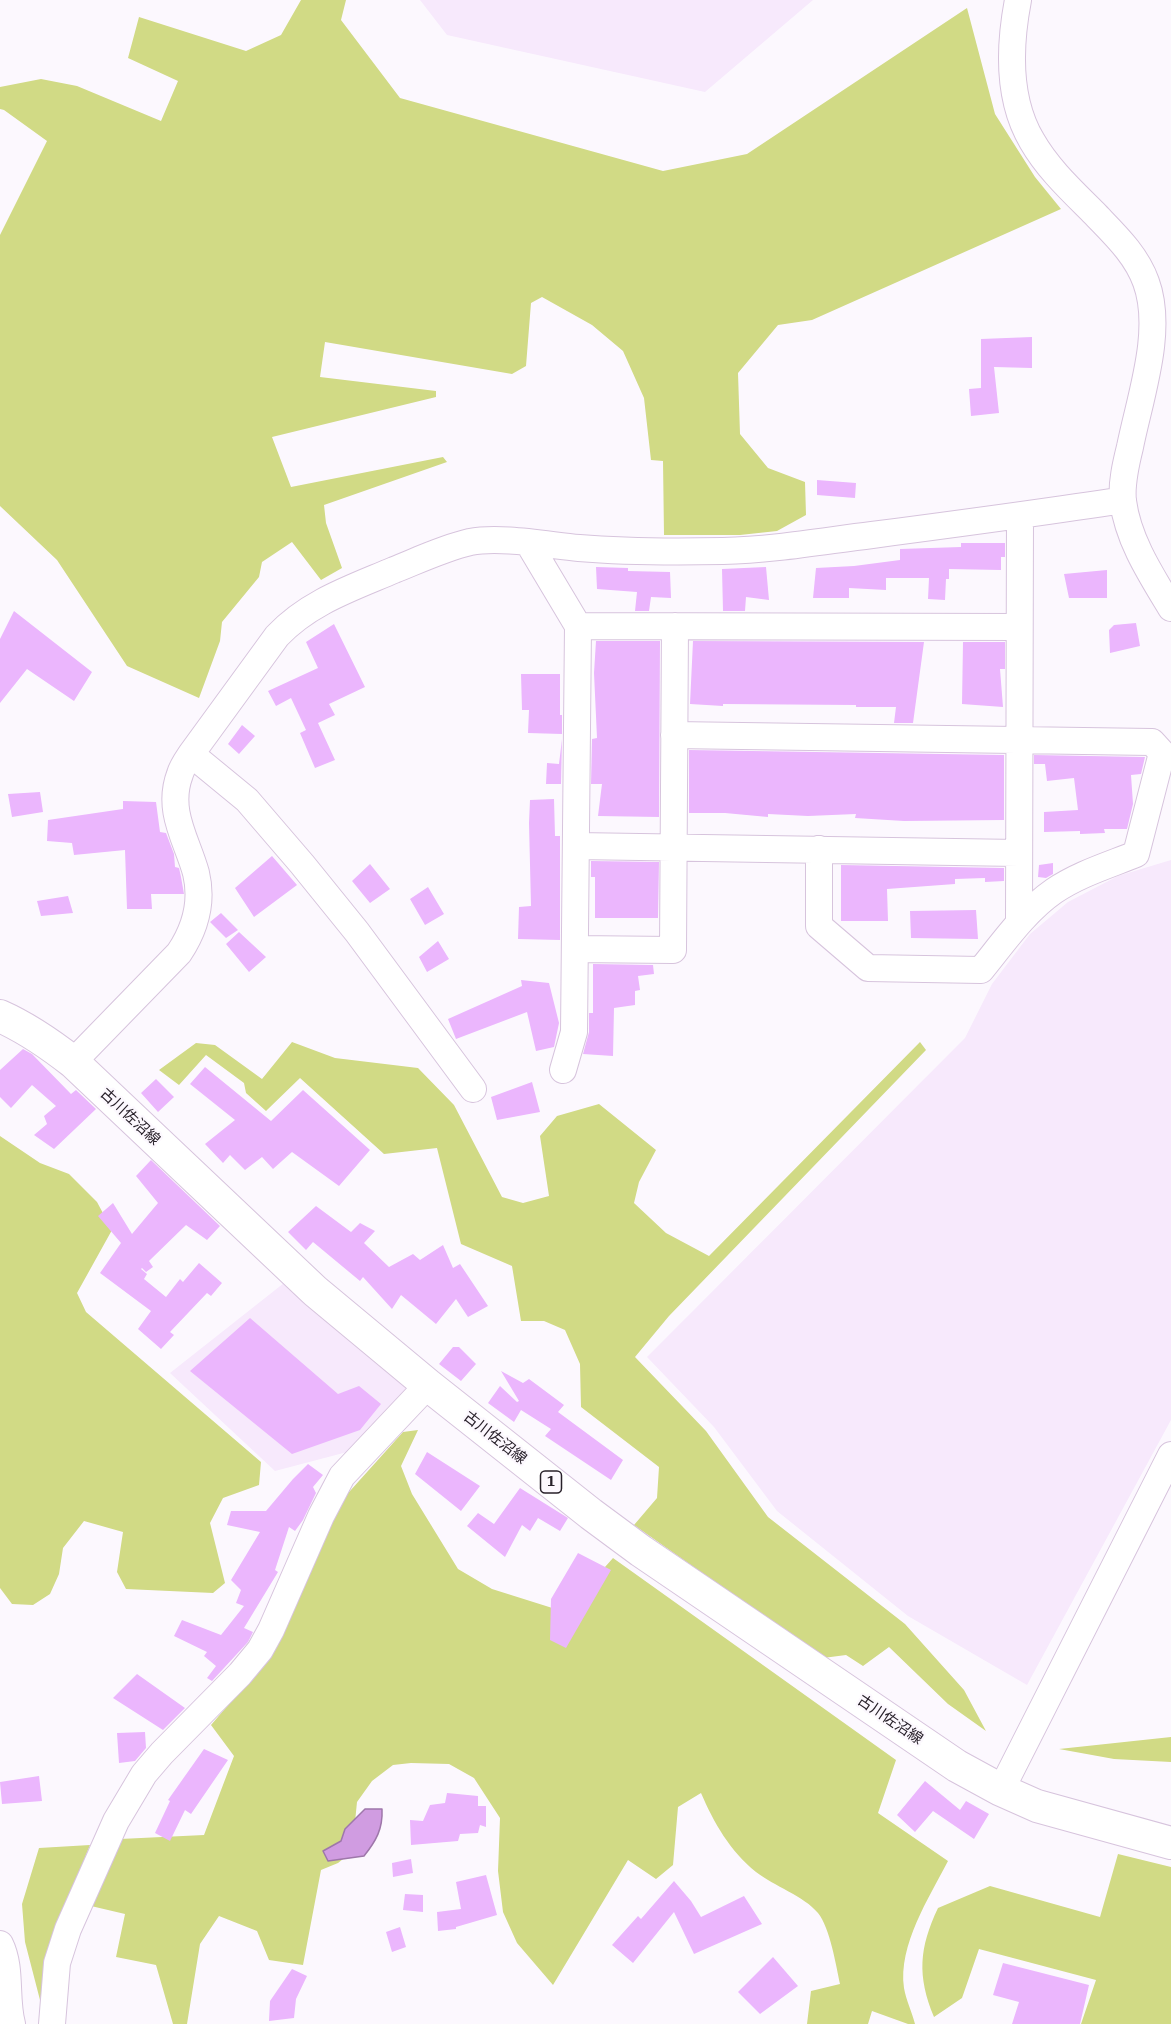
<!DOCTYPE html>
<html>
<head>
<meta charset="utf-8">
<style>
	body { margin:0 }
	canvas { display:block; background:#fcf8fe }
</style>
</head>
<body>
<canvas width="1171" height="2024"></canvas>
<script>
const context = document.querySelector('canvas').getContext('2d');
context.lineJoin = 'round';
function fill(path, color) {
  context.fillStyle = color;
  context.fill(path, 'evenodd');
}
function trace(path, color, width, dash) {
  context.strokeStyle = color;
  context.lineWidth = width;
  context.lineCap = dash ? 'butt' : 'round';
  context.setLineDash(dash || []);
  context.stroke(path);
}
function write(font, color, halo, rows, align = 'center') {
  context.font = font + ' "IBM Plex Serif","Noto Sans JP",serif';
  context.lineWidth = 4.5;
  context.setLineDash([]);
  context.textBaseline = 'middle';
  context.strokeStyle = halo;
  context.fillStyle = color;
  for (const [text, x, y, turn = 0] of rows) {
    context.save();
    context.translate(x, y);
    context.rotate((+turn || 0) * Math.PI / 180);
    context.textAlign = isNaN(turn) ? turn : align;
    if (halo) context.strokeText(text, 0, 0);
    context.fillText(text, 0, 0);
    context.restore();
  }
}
fill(new Path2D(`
	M420,0H813L705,92L447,35Z
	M1171,860V1420L1027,1685L908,1616L777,1511L714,1427L647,1357L965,1038L992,984L1030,934L1068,902L1118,876Z
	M284,1283L408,1389L351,1451L275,1471L170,1373Z`), '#f7e9fc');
fill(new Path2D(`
	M301,0H346L341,20L400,98L663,171L747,154L967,8L995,114L1035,177L1061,209L812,320L778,325L738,373L740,434L768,468L805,482L806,515L777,531L740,535H664L663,461L651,460L644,398L623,351L592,325L542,297L531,303L526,366L512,374L325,342L320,377L436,391V397L272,437L291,487L443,457L447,462L324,505L326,523L342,568L321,580L292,542L262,562L259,577L222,622L220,641L199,698L127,666L57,560L0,506V235L47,141L4,110L0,109V87L41,79L77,86L161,121L178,81L128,58L139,17L246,51L281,35Z
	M292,1042L335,1058L418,1068L454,1105L502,1197L523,1203L549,1196L540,1136L557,1116L599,1104L656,1150L639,1182L634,1203L666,1233L709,1256L920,1042L926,1050L669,1316L635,1357L706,1431L768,1517L905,1624L964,1690L986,1731L948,1704L889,1647L863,1666L846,1655L823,1658L634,1525L657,1498L659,1467L581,1407L580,1364L565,1330L544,1321H521L512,1266L461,1244L437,1148L384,1154L300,1078L266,1111L246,1093L244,1083L206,1055L179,1085L159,1070L196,1043L215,1045L262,1079Z
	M0,1136L40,1163L69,1174L97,1202L112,1230L77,1293L86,1312L261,1462L259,1485L223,1498L210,1523L225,1583L213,1593L126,1589L117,1572L123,1532L84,1521L63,1548L59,1574L50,1594L33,1605L12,1604L0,1588Z
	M418,1430L401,1466L412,1494L458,1569L492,1589L565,1612L613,1558L896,1760L878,1813L948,1861C929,1898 898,1945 904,1988C906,2000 912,2012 915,2024H908L872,2011L868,2024H807L811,1991L840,1984C836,1965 830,1928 818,1913C804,1896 774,1886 756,1872C730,1851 714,1823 701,1793L678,1807L673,1865L656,1879L628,1860L553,1985L517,1943L503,1912L498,1871L500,1818L474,1778L449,1764L411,1763L393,1765L372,1781L357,1802L352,1852L338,1863L321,1870L303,1965L269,1960L257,1931L219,1916L200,1944L187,2024H173L156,1965L116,1957L125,1914L91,1906L120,1839L204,1835L234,1756L211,1725L248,1682L341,1501L403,1432Z
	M1171,1737V1762L1114,1759L1059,1749Z
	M90,1845L57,1927L47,1959L40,2000L25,1942L22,1904L39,1848Z
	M1118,1854L1171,1867V2024H1081L1096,1980L979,1949L962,1998L934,2017C917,1976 919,1948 938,1908L990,1886L1100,1917Z`), '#d1da85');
const water = new Path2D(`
	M365,1809H382C383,1829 376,1841 364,1856L328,1861L323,1851L341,1841L345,1829Z`);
fill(water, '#d09ce1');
trace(water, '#9e77aa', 1.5);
fill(new Path2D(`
	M1032,337V368L994,367L999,413L971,416L969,389L981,388V339Z
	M817,480L856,483L855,498L817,495Z
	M961,543H1005V557H1001V570L949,569V579H946L945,600L928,599L929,578H886V590L849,588V598H813L816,568L854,566L900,560V549L961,547Z
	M596,567L628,568V571L670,572L671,598L651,597L649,611H635L637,592L597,589Z
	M766,567L769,600L746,597L745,611H723L722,569Z
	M1107,570V598H1069L1064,574Z
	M14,611L92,672L74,701L27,669L0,703V639Z
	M1136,623L1140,646L1110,653L1109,630L1114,625Z
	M334,624L365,687L329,704L335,715L318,723L335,760L315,768L300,733L306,730L291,698L276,706L268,691L318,668L306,642Z
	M596,641H660L659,817L598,816L602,784H591L592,739L597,738L594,673Z
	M693,641L924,642L913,723H894L896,707H856V705L723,704V706L690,704Z
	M963,642H1005V669H1000L1003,707L962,704Z
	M521,674H560V715H562V734L528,733L529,710H522Z
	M242,725L255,736L239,754L228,744Z
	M562,739L561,784H546L547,763L559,764Z
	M689,750L1004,755V820L904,821L855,818L856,814L808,816L768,814V817L725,813H689Z
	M1034,755L1145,757L1141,774L1131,775L1133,804L1127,829H1104L1105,833L1080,834V831L1044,832V812L1078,810L1074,778L1047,781L1045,764H1034Z
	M40,792L43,812L12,817L8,794Z
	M554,799L555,836H560V940L518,939L519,907L531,906L529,823L530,800Z
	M123,801L156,802L160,832L166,833L174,854L175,867L179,868L181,877L184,894H151L152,909H127L125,850L74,855L72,843L47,841L48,820L123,809Z
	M272,856L297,885L254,917L235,888Z
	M591,861L659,862L658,918H595V877H591Z
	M1053,863V874L1046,878L1038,877L1039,865Z
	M370,864L390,889L370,903L352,881Z
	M841,865L1004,868V881L985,882V878L955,879V884L887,889L888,921H841Z
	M428,887L444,914L425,925L410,899Z
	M68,896L73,913L41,916L37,901Z
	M976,910L978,939L911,938L910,911Z
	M221,913L238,930L226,938L210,922Z
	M239,932L266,957L249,972L226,944Z
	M438,941L449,959L427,972L419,957Z
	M593,964L653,965L654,974L638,976L640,990L635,991V1005L614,1008L613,1056L583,1054L589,1032V1013H593Z
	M521,980L549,983L559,1023L554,1047L536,1051L527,1012L456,1039L448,1019L522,986Z
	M23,1049L32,1054L71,1094L76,1090L96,1109L54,1149L34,1135L47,1124L44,1116L56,1106L32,1085L11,1108L0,1097V1070Z
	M205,1067L271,1121L303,1090L370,1150L339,1186L292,1152L273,1169L262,1157L245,1170L230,1155L223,1163L205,1144L235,1120L190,1084Z
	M156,1079L174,1097L158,1112L141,1093Z
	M532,1082L540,1112L497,1120L491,1097Z
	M151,1160L220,1226L207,1240L186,1225L149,1261L153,1267L146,1272L142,1268L141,1269L147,1274L144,1279L166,1297L180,1279L183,1282L199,1263L222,1283L211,1296L207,1293L170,1332L174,1335L161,1349L138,1329L151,1311L100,1273L121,1243L98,1216L113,1203L132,1234L158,1203L136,1176Z
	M316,1206L351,1232L360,1223L375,1231L364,1243L389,1267L413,1254L420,1260L443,1245L453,1268L460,1264L488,1306L468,1317L456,1299L436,1324L401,1295L392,1309L363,1277L360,1281L313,1242L306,1250L288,1232Z
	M250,1318L338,1394L359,1386L381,1404L360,1430L292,1454L190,1371Z
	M453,1347H459L476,1364L461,1381L439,1364Z
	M501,1371L523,1383L529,1379L564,1405L558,1412L623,1460L611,1480L545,1436L551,1429L521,1410L514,1422L488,1403L500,1386L517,1402L519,1401Z
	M427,1452L480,1486L461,1511L415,1474Z
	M308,1464L323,1475L313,1487L316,1493L303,1520L295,1531L289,1527L275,1570L278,1572L244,1628L253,1632L248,1642L212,1681L207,1678L216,1666L204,1656L207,1652L174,1636L182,1620L221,1635L244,1606L236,1603L241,1590L231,1580L260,1532L227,1525L231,1511H266L293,1479Z
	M520,1488L568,1518L560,1531L538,1518L530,1531L522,1525L505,1557L467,1526L478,1513L494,1524Z
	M578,1553L611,1570L566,1648L550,1640L551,1599Z
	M137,1674L185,1708L163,1730L113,1698Z
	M145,1732L146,1748L135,1761L119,1763L117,1733Z
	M204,1749L228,1760L191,1814L185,1810L170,1841L155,1833L170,1801L168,1800Z
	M39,1776L42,1801L2,1804L0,1782Z
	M925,1781L960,1810L966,1801L989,1814L974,1839L933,1811L915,1832L897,1815Z
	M447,1793L478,1796V1806H486V1827L480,1825L478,1833L460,1834L458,1841L411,1845L410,1820L423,1821L430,1805L445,1803Z
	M411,1859L413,1873L393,1877L392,1863Z
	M486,1875L497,1915L456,1927V1929L438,1931L437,1912L461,1909L456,1882Z
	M674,1881L691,1901L701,1917L744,1896L762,1924L694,1954L674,1912L633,1963L612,1945L638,1916L641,1919Z
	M405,1894L423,1895V1912L403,1910Z
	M400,1927L406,1947L392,1952L386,1932Z
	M773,1957L798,1986L760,2014L738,1992Z
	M1003,1963L1089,1985L1080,2024H1012L1019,2002L993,1995Z
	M292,1969L307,1976L296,1999L294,2018L269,2021L270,2001Z`), '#ebb6fd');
const minor = new Path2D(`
	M1018,0C1009,47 1007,99 1032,141C1048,169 1072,191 1094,213C1114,234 1136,254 1146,282C1164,331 1140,397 1130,447C1126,463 1121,484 1123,501C1128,540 1151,575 1171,608
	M529,544L578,626L574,1032L563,1070
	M578,626L1019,627
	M674,735L1152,742L1162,753L1136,854C1109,865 1079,874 1054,891C1025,911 1003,943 981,970L868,968L819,926V849
	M191,754L247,800L302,864L357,932L473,1089
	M577,846L1018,853
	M1019,923L1020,516
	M575,949L673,950L675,626
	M73,1062L179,953C195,929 203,902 196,873C187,840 166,811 180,774C182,767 187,760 191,754L277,636C309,602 352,588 394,570C419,560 444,548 470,542C500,536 547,545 579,548C627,552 675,552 723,551C773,550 823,541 872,535C956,524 1040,513 1123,500
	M1001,1790L1171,1455
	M0,1944C12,1968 5,1998 12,2024
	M52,2024L57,1963L68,1929L116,1821L144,1774L162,1753L240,1674L260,1650L271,1630L321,1516L342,1476L428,1385`);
const major = new Path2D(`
	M0,1016C27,1028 50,1044 73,1062L315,1291L428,1385L591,1514L641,1551L957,1766L1001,1790L1037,1806L1171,1843`);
trace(minor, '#d7c4dd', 28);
trace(major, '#d7c4dd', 34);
trace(minor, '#fff', 26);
trace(major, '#fff', 32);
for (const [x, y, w] of [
	[551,1482,21]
]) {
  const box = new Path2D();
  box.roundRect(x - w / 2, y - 11, w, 22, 4.5);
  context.fillStyle = '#fcf8fe';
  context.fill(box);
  trace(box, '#28212a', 1.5);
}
write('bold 14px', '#28212a', null, [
	["1",551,1482]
]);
write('15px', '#28212a', '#fcf8fe', [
	["古川佐沼線",130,1117,43],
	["古川佐沼線",495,1438,38],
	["古川佐沼線",890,1720,34]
]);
</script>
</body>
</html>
